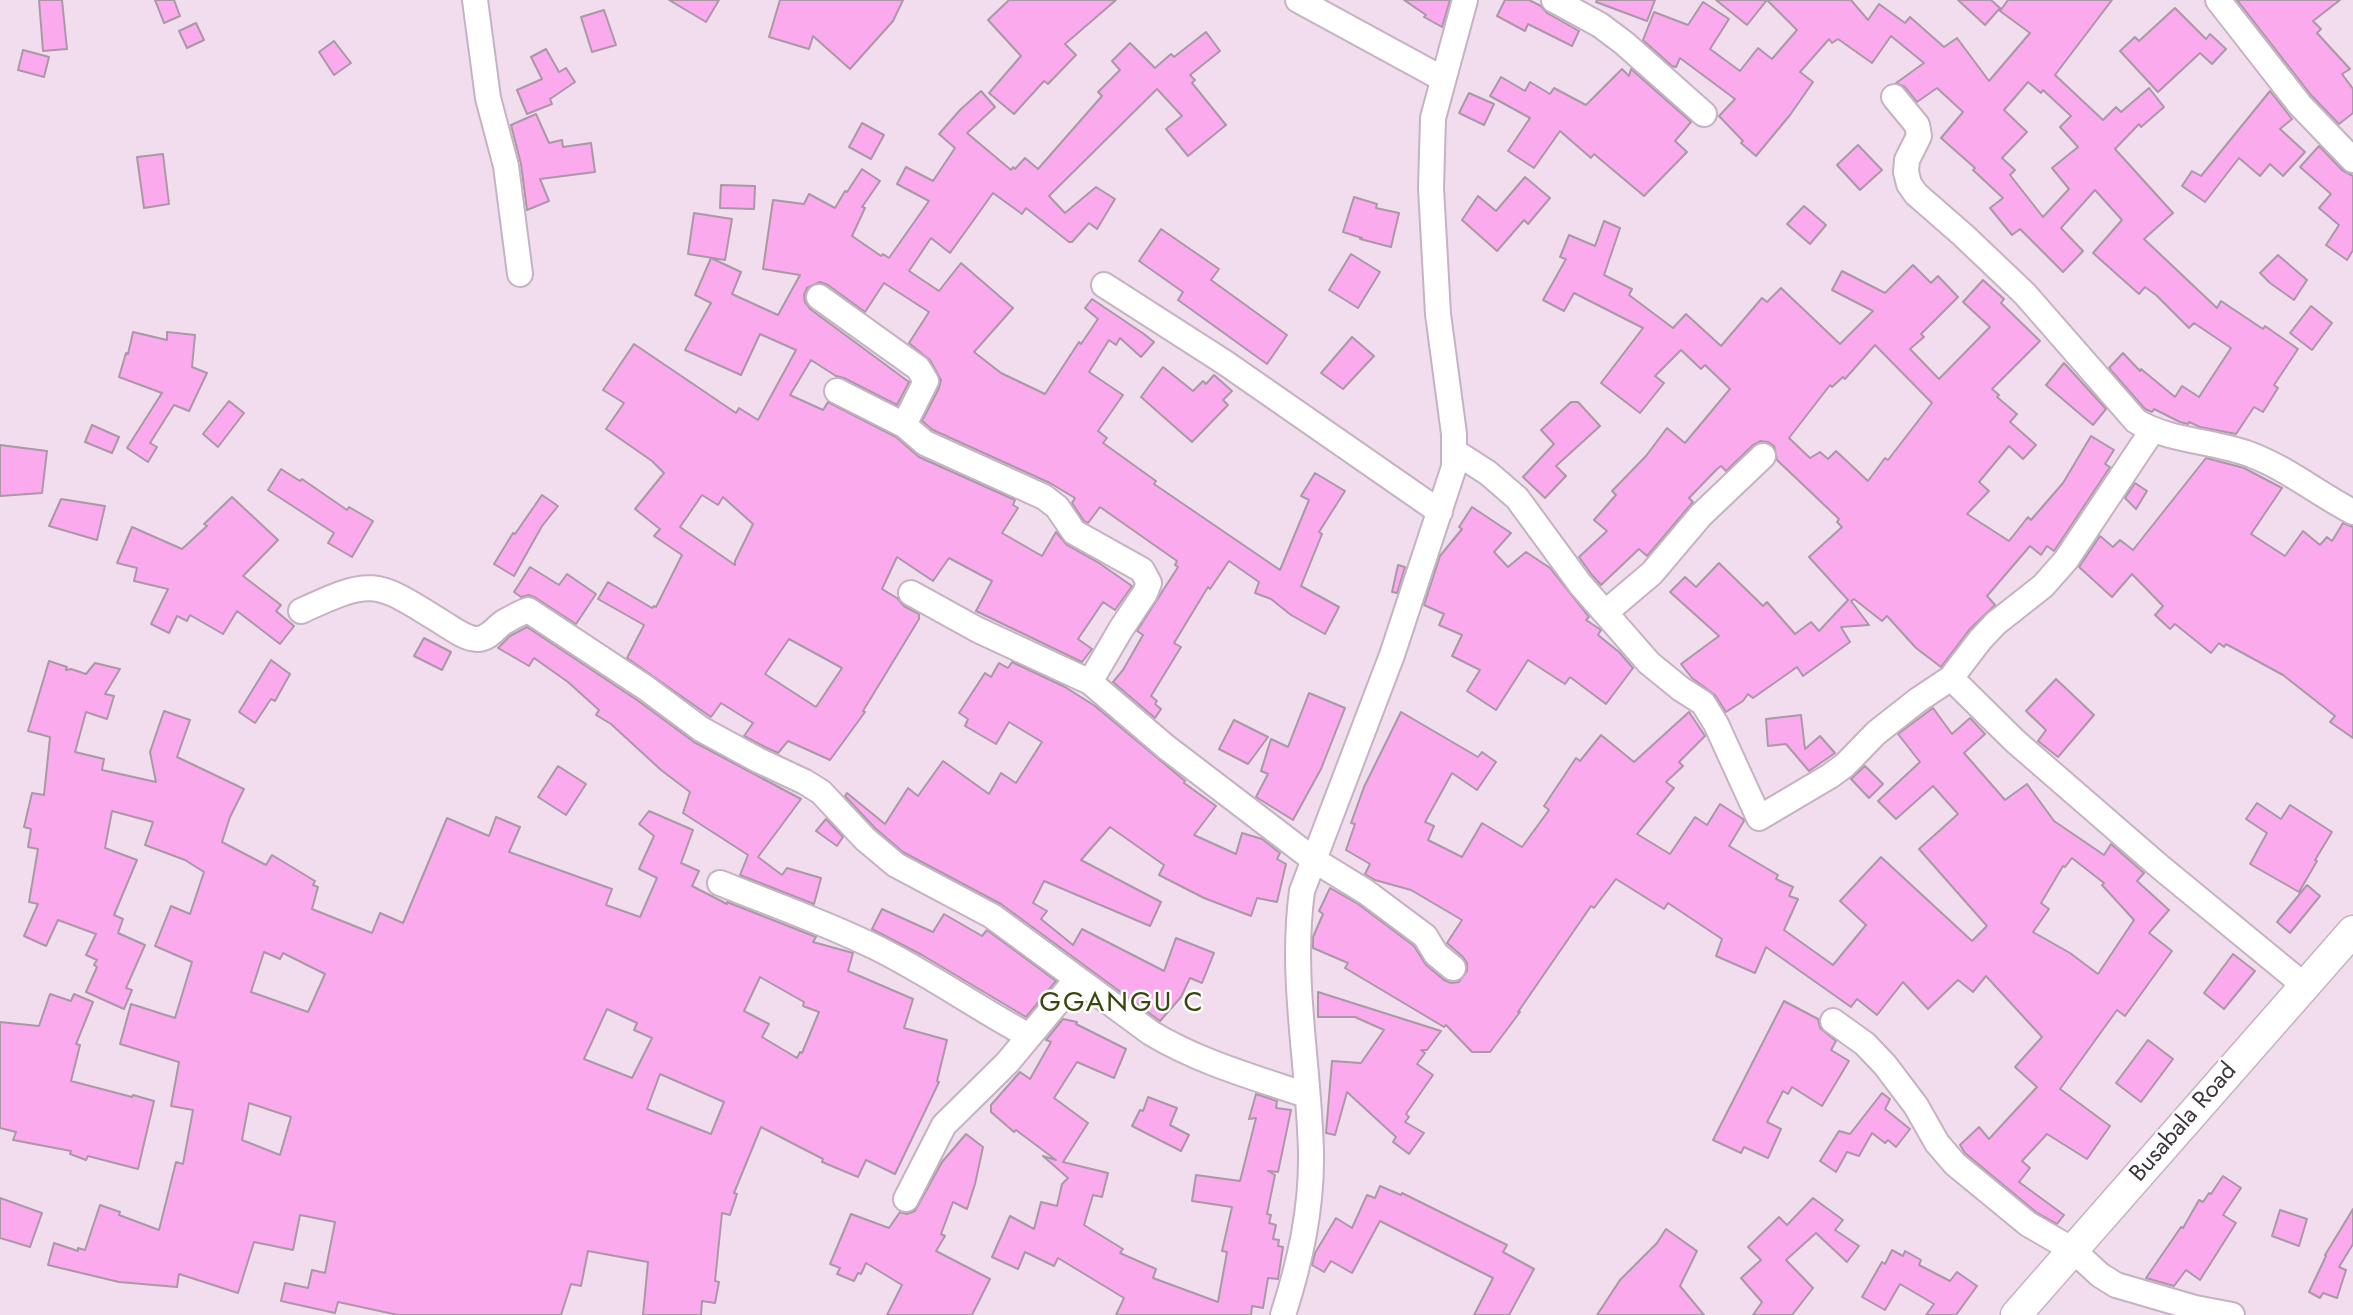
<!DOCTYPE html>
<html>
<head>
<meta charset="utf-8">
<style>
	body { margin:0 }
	canvas { display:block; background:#f1dded }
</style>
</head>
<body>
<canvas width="2353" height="1315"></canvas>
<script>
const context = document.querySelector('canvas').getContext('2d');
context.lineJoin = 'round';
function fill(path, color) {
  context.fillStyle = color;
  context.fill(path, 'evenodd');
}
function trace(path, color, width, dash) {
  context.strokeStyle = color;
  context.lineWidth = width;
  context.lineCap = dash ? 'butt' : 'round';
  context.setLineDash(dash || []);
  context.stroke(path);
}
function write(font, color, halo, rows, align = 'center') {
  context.font = font + ' Jost,sans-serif';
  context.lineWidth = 5;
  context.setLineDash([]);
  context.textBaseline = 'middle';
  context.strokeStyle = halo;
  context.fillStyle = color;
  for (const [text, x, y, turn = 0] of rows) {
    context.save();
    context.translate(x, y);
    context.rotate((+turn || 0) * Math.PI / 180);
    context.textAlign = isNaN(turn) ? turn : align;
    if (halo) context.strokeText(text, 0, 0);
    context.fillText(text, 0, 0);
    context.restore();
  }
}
const building = new Path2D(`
	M39,0H62L67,49L43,51Z
	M155,0H174L180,16L164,23Z
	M669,0H719L706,22Z
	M780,0H903L893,21L850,69L813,36L809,49L769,37Z
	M1009,0H1116L1065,44L1076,55L1048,84L1044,81L1014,114L989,93L1021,56L988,20Z
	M1404,0H1450L1442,27L1424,17L1426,15Z
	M1505,0H1529L1541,6L1547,13L1579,31L1572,46L1528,24L1525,31L1497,16Z
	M1597,0H1655L1647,21L1596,2Z
	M1716,0H1767L1747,25Z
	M1767,0H1851L1868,20L1879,4L1905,23L1910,17L1944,47L1957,38L1989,81L2030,33L2000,11L2008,0H2112L2055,75L2103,120L2116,107L2121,112L2149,88L2164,107L2141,127L2139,124L2115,149L2173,213L2144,239L2217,308L2221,301L2263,329L2265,326L2298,349L2274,385L2278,388L2263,412L2254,407L2236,434L2200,427L2189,422L2188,424L2180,422L2154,409L2152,412L2145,409L2109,368L2123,353L2140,371L2141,369L2175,397L2182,386L2199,397L2231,348L2194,323L2189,328L2156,295L2145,287L2139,294L2093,253L2122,220L2095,190L2061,228L2083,251L2063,272L2020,229L2012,235L1990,208L2003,198L1973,170L1975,168L1941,138L1963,112L1937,88L1917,102L1905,87L1896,83L1924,63L1891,36L1872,63L1838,39L1832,43L1829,39L1800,72L1813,82L1790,115L1756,156L1741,143L1743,141L1719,116L1735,99L1680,58L1676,67L1672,66L1643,40L1654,12L1688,25L1703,2L1729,19L1710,49L1740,71L1758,48L1772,59L1797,30ZM2028,82L2041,93L2043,90L2071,116L2060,127L2078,147L2052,168L2069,189L2043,217L2010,175L2015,170L2002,158L2027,132L2004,110Z
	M1958,0H1991L2000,8L1985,25Z
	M2237,0H2340L2313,21L2321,29L2317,33L2350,69L2342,74L2353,89V113L2339,124L2311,95Z
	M2175,8L2206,39L2210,34L2226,49L2212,64L2200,53L2158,92L2120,51L2135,37L2139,41Z
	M604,10L616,45L592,52L581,17Z
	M196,23L204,40L187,48L179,31Z
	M1206,32L1220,51L1190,75L1195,80L1192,83L1226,125L1188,156L1166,129L1182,116L1157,89L1049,196L1065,213L1096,187L1115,199L1097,229L1089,223L1072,242H1069L1026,208L1022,214L993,193L950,253L931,238L909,271L939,291L961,263L1013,308L974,352L1001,373L1045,394L1079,342L1081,344L1098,319L1085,308L1092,299L1144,334L1154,342L1141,357L1120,338L1116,345L1109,340L1089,372L1123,395L1098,431L1107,438L1103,443L1156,481L1154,484L1280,570L1309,500L1301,496L1315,473L1345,491L1319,532L1322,534L1301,586L1339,607L1325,634L1291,615L1271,599L1255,593L1259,582L1229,561L1210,589L1208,587L1174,643L1181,647L1151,696L1157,701L1155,704L1161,709L1155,718L1113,682L1123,670L1143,635L1137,631L1178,567L1175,565L1177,561L1100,507L1088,523L1084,521L1072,503L1075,498L1050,483L933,430L922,421L939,388L941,380L930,360L909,343L929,312L884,283L865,312L828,285L820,282L807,288L804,295L805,302L810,309L909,382L897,405L844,378L836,376L811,360L790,395L823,410L828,402L896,437L919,457L1015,500L1013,505L1018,508L1002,533L1042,556L1056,532L1067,545L1099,563L1132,586L1115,610L1103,602L1078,639L1092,649L1082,662L976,611L992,581L949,558L933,581L897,557L882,589L897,598L904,606L919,614V619L863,711L865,712L830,760L788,741L778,753L765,747L744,736L753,723L721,703L711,717L627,658L644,625L598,599L608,582L652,608L654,606L656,607L682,555L654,536L660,529L635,509L664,473L652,461L606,429L624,403L603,390L634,344L736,413L739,408L758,420L796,350L760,334L741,375L685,350L711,303L695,295L711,258L741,272L732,294L778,315L800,275L763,269L773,200L804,204L809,194L835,208L845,191L847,192L862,169L880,181L862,207L865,208L852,236L881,256L883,254L889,258L929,201L897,184L906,167L933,181L955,148L939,134L960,110L981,91L995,107L967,133L1011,170L1013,167L1015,169L1025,158L1038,169L1102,96L1098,92L1120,70L1112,61L1130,43L1155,68L1171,54L1174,57ZM702,495L718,505L723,497L753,524L735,561V565L680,527ZM789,639L842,668L816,707L765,674Z
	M334,41L351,63L334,75L319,52Z
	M546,49L559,72L566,68L575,82L550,99L552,104L527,114L517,90L542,79L531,57Z
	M23,50L49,57L44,77L18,70Z
	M1622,69L1629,76L1631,69L1691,122L1675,141L1687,152L1644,196L1594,154L1591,158L1560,131L1534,168L1508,151L1530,118L1490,96L1501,77L1525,91L1530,82L1550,94L1554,88L1586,105Z
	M2270,91L2292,119L2280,129L2305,152L2283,176L2270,164L2260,176L2239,158L2205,202L2182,186L2192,171L2201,176Z
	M1469,93L1494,104L1484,125L1459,113Z
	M536,114L549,143L562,140L563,147L591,143L595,172L540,179L549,201L527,210L521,164L511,125Z
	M862,123L884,135L871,159L849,147Z
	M1858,145L1882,170L1860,190L1837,165Z
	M2319,146L2342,170L2353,176V250L2347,260L2326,245L2339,225L2319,208L2331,194L2300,167Z
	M163,154L169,204L144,208L137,157Z
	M1525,177L1550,198L1528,224L1524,220L1497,251L1462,220L1478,196L1496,211Z
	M721,185L755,186L754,209L720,208Z
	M1354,197L1377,204L1376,208L1399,213L1391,247L1360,239L1362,238L1343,232Z
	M1804,206L1826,225L1810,244L1787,224Z
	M694,213L732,219L725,260L688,254Z
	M1604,221L1620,228L1604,275L1632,289L1629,295L1673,328L1686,314L1721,346L1762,298L1767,302L1781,288L1840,344L1873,311L1832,290L1842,271L1885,293L1913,265L1931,283L1938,276L1958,297L1921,334L1924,337L1910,349L1939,379L1990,327L1963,302L1983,280L2004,299L2001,303L2040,341L1992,389L1999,395L1997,397L2017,414L2010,422L2036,445L2023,459L2009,446L1979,482L1989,491L1967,514L2009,541L2028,517L2031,520L2063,483L2091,436L2114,450L2105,464L2110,467L2054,551L2047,546L2041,555L2030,546L1987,596L1995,605L1969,630L1941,667L1916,648L1887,616L1882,621L1854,599L1851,601L1869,625L1841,627L1850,642L1803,676L1797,667L1753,698L1748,694L1743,701L1726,712L1715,695L1692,678L1681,664L1719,636L1670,592L1685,577L1696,587L1719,563L1763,606L1767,602L1795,634L1811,622L1819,631L1848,600L1809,557L1842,527L1837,522L1839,519L1777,460L1774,446L1768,442L1760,441L1753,445L1726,471L1721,466L1717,469L1689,498L1693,502L1647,556L1639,549L1601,585L1592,575L1579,557L1607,531L1594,520L1616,495L1612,491L1646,456L1667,428L1685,443L1730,389L1705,365L1701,369L1681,350L1655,376L1664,383L1640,413L1601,383L1643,328L1574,293L1564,311L1543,300L1566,259L1560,257L1569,235L1595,246ZM1875,345L1932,403L1888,460L1885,458L1868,481L1836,451L1828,459L1820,452L1810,458L1789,438L1830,385L1832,387L1843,377L1845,379Z
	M1161,229L1219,269L1211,280L1287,335L1267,364L1178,300L1183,292L1139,261Z
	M1351,254L1380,272L1358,308L1329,290Z
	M2278,255L2307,280L2294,300L2270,283L2260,273Z
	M2311,306L2332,323L2312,350L2290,333Z
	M133,332L167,340V332L195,335L192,367L207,373L189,411L174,405L150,443L157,447L148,462L127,448L162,393L119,377L126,353L128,354Z
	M1352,337L1374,356L1343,389L1321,373Z
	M2064,363L2106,409L2093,425L2046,385Z
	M1163,367L1193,391L1203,381L1206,384L1214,375L1232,391L1223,400L1228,405L1192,442L1141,397Z
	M229,401L244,413L218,447L203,434Z
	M1571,402H1578L1600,426L1556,466L1566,476L1545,498L1523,477L1554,444L1541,430Z
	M92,425L119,437L112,453L85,442Z
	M0,445L47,451L42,493L0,496Z
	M2206,458L2244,468L2282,488L2251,534L2285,556L2303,531L2320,545L2327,537L2332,541L2343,523L2353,527V738L2330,722L2335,716L2283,675L2226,644L2224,647L2219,643L2211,653L2175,624L2170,629L2155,615L2163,606L2132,574L2112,597L2079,567L2100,536L2113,547L2120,540L2133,550Z
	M281,469L300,481L302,479L347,510L349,507L373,521L352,557L328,543L334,533L268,490Z
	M2135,483L2147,491L2136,509L2125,498Z
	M542,495L558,506L542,526L514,576L494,564L513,533L515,534Z
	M232,497L278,540L243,576L281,605L276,611L294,626L280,644L237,611L223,634L190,615L187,621L177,616L169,633L151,624L168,589L134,581L137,568L117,563L132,527L182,549L207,526L204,524Z
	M61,499L105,506L97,540L49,526Z
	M1472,507L1511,533L1494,552L1508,567L1526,552L1550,568L1589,617L1586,620L1601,630L1598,635L1619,652L1633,668L1606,704L1570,677L1565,684L1528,660L1496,710L1467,691L1480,670L1452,656L1462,635L1439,625L1444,614L1424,605L1440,556L1462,529L1459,527Z
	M1398,565L1405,567L1397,593L1392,592Z
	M530,567L559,585L567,574L596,594L576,624L536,598L529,595L521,597L514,592Z
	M527,627L637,700L694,742L801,799L758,857L782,875L787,868L821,878L814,904L740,875L748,855L683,813L690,792L661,770L611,724L596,715L599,710L568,682L534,658L529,666L498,648L510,636Z
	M424,638L451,652L442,670L414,656Z
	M271,660L290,674L275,701L271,699L255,723L239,712Z
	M49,661L67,667L66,670L71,669L86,674L95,663L120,669L105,694L114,696L107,719L86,712L75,752L104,759L102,770L156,782L150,752L164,711L190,720L177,757L244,789L230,817L222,842L266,865L272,855L315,881L313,885L318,887L312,909L372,933L380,913L403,923L447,818L489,836L496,817L520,827L509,852L612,889L606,905L640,917L657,878L639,869L654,836L639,824L649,811L693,830L681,863L699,871L692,886L727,904V902L816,937L813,942L853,953L848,971L913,999L904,1028L947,1040L937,1081L939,1082L895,1174L866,1160L858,1177L822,1162L823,1159L761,1127L734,1193L737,1194L730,1215L722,1213L715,1281L719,1282L715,1303L702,1301L701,1315H643L648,1262L588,1251L581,1286L571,1284L561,1315H398L338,1302L335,1313L281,1301L285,1283L308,1288L312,1270L325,1273L335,1222L300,1215L293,1250L254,1242L238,1293L179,1274L177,1287L119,1282L48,1265L54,1243L78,1251V1248L85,1250L100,1205L120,1212L119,1215L159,1230L176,1162L183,1164L193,1110L171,1106L179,1062L120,1044L131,1004L175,1018L192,962L155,946L171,906L190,914L204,872L185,860L145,845L153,822L112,811L105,848L137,860L114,915L123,919L118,933L145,945L126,988L132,990L124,1009L86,992L97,967L94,965L97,960L86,955L96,934L58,920L46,946L24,936L38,904L29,902L38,849L28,847L31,829L24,827L32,793L44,795L50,737L28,731ZM264,952L280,959L283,953L325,974L308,1012L251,992ZM760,977L804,1002L803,1006L819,1012L802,1053L800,1052L797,1058L762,1037L769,1024L744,1011ZM607,1009L637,1023L634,1030L652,1038L632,1078L584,1059ZM660,1074L724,1102L711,1134L647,1109ZM249,1103L291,1117L280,1155L242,1140Z
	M1012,662L1065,687L1095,706L1185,781L1184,783L1216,806L1194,835L1236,854L1242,833L1262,839L1280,853L1277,859L1286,864L1277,902L1257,898L1251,916L1204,898L1159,875L1164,865L1110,827L1081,860L1161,902L1150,926L1044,881L1033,903L1047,911L1041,919L1073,945L1082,929L1164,971L1176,938L1214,953L1202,983L1190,978L1181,997L1160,1021L1001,904L903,852L875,828L845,796L847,793L885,824L908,788L918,796L943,761L989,794L1001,773L1016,783L1042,742L1009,722L996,744L965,726L968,719L959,713L985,673L991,677L999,663L1008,668Z
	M2056,679L2094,715L2058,757L2038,741L2046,730L2026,711Z
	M1309,693L1345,708L1321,769L1293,820L1256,797L1268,774L1261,771L1271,739L1288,747Z
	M1933,708L1952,734L1970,718L1985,734L1964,753L2005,800L2027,784L2054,821L2104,855L2111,844L2144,873L2137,881L2169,910L2149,933L2172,951L2125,1016L2117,1010L2060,1089L2110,1126L2087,1159L2047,1134L2022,1161L2030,1168L2019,1182L2064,1215L2057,1224L2036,1212L1965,1153L1960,1145L1979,1127L1989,1139L2037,1087L2015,1067L2042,1037L1986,976L1973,992L1958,980L1928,1009L1903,982L1877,1015L1857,999L1851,1007L1766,947L1755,973L1716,956L1722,939L1668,903L1664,909L1616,879L1594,908L1591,906L1518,1012H1520L1490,1052H1472L1446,1025L1444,1027L1345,968L1348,963L1313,948V937L1323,914L1319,911L1330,888L1358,904L1414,946L1426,965L1444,980L1451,983L1459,982L1467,971V963L1463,957L1447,943L1462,920L1411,890L1375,880L1365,874L1370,864L1346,850L1355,824L1351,823L1364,787L1401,712L1478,757L1482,752L1496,762L1477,790L1452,773L1425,822L1434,826L1428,840L1462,857L1482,823L1522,847L1549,810L1544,806L1576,758L1580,761L1601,735L1634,762L1689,712L1705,736L1679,762L1683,766L1666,782L1674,788L1637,834L1670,854L1695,817L1707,825L1720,804L1743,819L1744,821L1729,846L1778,875L1776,879L1793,887L1789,896L1798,899L1784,930L1833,965L1866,925L1840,901L1881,857L1972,941L1987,926L1919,849L1958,814L1933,786L1896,819L1878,801L1920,762L1898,734ZM2072,858L2104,883L2102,885L2134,920L2098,974L2070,953L2033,932L2049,909L2041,903L2063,866L2065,867Z
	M1801,715L1805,749L1820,736L1835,753L1809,771L1786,744L1768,746L1766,719Z
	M1234,720L1268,737L1248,764L1219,749Z
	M558,766L586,784L566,815L538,797Z
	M1865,766L1883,784L1869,798L1851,779Z
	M2257,803L2281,819L2290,805L2332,832L2315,860L2317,861L2299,892L2250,864L2267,833L2246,819Z
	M826,819L843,837L837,846L816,831Z
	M2307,885L2320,896L2290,933L2277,922Z
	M882,909L933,932L944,914L982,936L987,930L1056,981L1026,1017L922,955L872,929Z
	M2233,954L2255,971L2224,1009L2204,993Z
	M1318,992L1441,1031L1427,1050H1421L1425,1053L1417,1064L1433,1075L1406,1114L1409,1117L1405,1122L1424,1133L1409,1154L1393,1142L1396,1137L1347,1092L1335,1135L1326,1133L1332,1061L1361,1063L1384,1030L1355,1017H1318Z
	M50,994L71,1001L74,994L93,1002L76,1044L80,1045L71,1081L132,1097L133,1095L154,1101L138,1169L88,1156L86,1160L70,1154L71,1151L13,1140L16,1132L0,1128V1022L39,1026Z
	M1784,1001L1818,1019L1820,1028L1836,1041L1831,1050L1849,1061L1822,1106L1792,1087L1788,1094L1783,1091L1767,1122L1781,1129L1768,1158L1744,1147L1741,1153L1713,1140Z
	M1063,1019L1077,1022L1076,1024L1126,1049L1114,1078L1077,1062L1054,1098L1088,1123L1063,1162L1108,1173L1102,1197L1093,1195L1084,1225L1123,1249L1120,1253L1156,1269L1153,1278L1218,1302L1227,1252L1222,1251L1232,1207L1192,1201L1196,1175L1240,1181L1256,1118L1249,1119L1256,1094L1277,1101L1276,1108L1291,1110L1278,1172L1268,1171L1275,1175L1267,1214L1271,1215L1269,1223L1276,1225L1273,1239L1279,1240L1278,1246L1283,1247L1278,1279L1268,1278L1263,1308L1252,1306L1251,1315H1116L1124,1298L1058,1258L1054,1266L1025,1252L1018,1269L992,1257L1010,1216L1034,1229L1041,1202L1057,1206L1062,1184L1068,1178L1043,1156L1056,1160L1016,1130L1014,1132L991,1112V1105L1020,1072L1030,1079L1051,1042L1046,1040Z
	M2148,1040L2173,1059L2141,1102L2116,1083Z
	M1882,1093L1890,1099L1885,1109L1910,1129L1896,1147L1888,1140L1885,1143L1872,1133L1859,1156L1847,1152L1836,1172L1820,1161L1839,1131L1850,1134Z
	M1148,1097L1177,1108L1170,1125L1189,1135L1181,1151L1132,1126L1140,1110L1143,1111Z
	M966,1134L983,1147L975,1184L967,1209L953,1202L941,1234L945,1236L936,1251L990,1279L972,1315H887L902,1285L866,1263L861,1274L858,1273L854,1281L837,1274L840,1268L830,1264L851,1214L889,1228L900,1212L907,1214L915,1211L942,1162Z
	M2223,1176L2241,1188L2223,1215L2236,1223L2200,1280L2186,1270L2174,1286L2146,1278L2181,1227L2183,1228L2199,1200L2203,1202L2209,1193L2211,1194Z
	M1380,1186L1401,1195L1402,1193L1507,1245L1503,1252L1534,1269L1509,1315H1474L1493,1278L1380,1221L1352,1273L1331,1261L1324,1272L1312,1265L1315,1253L1336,1218L1352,1228L1367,1195L1375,1198Z
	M0,1198L42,1213L30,1247L0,1238Z
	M1813,1198L1843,1220L1835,1230L1859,1246L1847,1262L1816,1233L1786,1260L1813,1288L1792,1315H1753L1762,1302L1741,1278L1761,1260L1748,1247L1779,1217L1787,1225Z
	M2353,1209V1244L2339,1267L2346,1270L2337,1298L2323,1293L2320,1298L2309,1292L2326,1256L2325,1255Z
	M2280,1210L2307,1219L2299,1246L2272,1236Z
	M1666,1229L1697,1251L1680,1286L1704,1315H1597L1620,1280L1657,1243Z
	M1892,1250L1903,1256L1905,1251L1921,1260L1919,1265L1950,1281L1957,1272L1977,1286L1956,1315H1926L1934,1304L1900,1284L1885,1310L1862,1297L1882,1262L1885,1264Z`);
fill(building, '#fbaaee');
trace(building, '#aa98a7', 2);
const minor = new Path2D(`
	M475,0L488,98L506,166L520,274
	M1298,0L1443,79
	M1554,0L1600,25L1624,43L1704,114
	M2218,0L2300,105L2353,160
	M1894,97L1917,125L1919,136L1907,160L1906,172L1909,184L1916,194L1963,235L2025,294L2136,421C2168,441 2214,441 2249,454C2287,468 2318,494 2353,512
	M1104,285L1224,362L1440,512
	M819,297L918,368L926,381L904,425
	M837,391L904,425L925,443L1044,497L1057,507L1074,532L1142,570L1149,583L1145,593L1121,629L1090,682
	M1454,451L1488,473L1517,498L1580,584L1649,663L1681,689L1703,703L1716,724L1759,818L1830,776L1845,765L1876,733L1918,700L1951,678L1980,640L1996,623L2043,586L2066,560L2152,431
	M911,593L978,630L1090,682L1166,747L1314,860L1366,892L1425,936L1436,954L1453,968
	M301,611C374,577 376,581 443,623C453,629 466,639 477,639C489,639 495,628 504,622C511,618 520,613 528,610L646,688L701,729L758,760L805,782L821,792L865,839L896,865L992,916L1151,1033C1199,1062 1253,1077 1306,1095
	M1606,612L1652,573L1701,515L1763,456
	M1951,678L2016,742L2159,866L2305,986
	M720,883C772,904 824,922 875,947C928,973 977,1008 1029,1036
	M1833,1021L1865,1044L1885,1065L1916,1106L1937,1143L1955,1164L2028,1224L2073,1250L2100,1275L2116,1285L2195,1308L2232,1315
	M906,1199L944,1125L1007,1063L1077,979
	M1283,1315C1300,1262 1312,1209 1311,1152C1309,1065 1290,978 1302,891L1392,655L1454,467V434L1438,314L1431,188L1433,118L1465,0`);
const tertiary = new Path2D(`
	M2016,1315L2353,931`);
trace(minor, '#c5b2c2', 28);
trace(tertiary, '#c5b2c2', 33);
trace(minor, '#fff', 24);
trace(tertiary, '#fff', 30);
write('24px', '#3d353c', '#fff', [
	["Busabala Road",2184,1123,-49]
]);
context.letterSpacing = '2px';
write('28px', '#38450d', '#fff', [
	["GGANGU C",1122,1004]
]);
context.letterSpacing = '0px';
</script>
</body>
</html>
